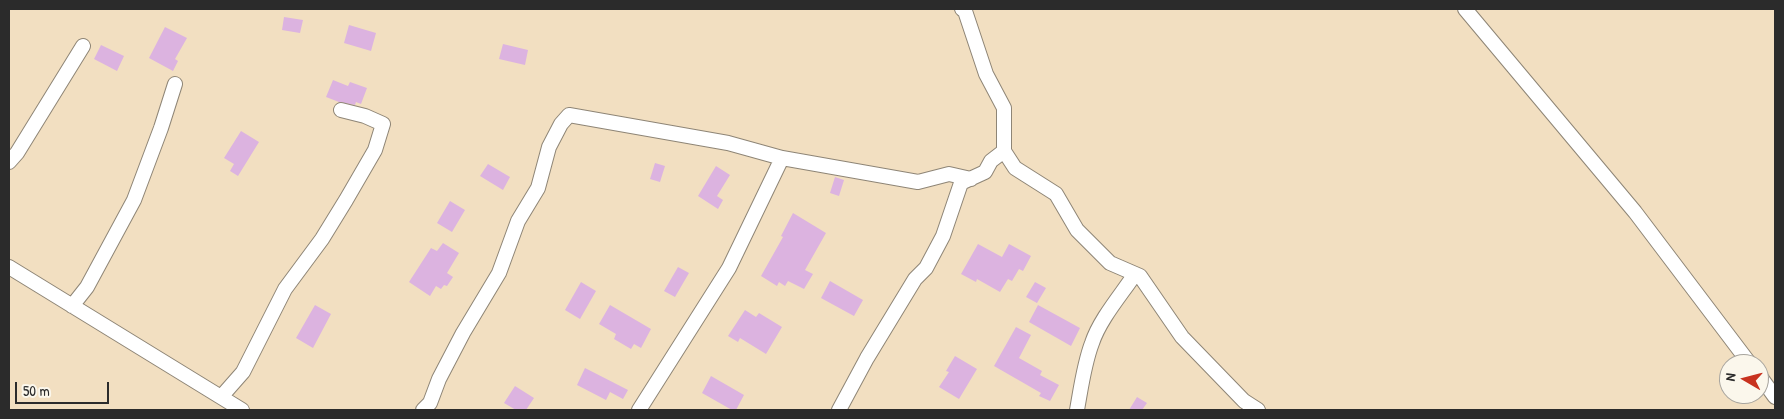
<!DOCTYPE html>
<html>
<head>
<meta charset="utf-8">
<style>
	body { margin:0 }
	#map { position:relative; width:1784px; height:419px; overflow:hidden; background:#f2dfc1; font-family:"Patrick Hand",sans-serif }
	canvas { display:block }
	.frame { position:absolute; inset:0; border:10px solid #2b2b2b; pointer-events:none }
	.north { position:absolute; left:1719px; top:354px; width:50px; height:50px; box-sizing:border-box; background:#fbf7ec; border:1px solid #a8a59f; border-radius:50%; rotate:278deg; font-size:14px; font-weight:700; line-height:20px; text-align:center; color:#2b2b2b }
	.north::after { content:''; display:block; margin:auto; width:18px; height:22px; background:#c8321e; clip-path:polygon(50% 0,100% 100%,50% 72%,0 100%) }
	.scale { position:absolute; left:15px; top:382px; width:94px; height:22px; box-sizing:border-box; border:2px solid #2b2b2b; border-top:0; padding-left:6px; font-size:15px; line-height:18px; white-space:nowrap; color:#2b2b2b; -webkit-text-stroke:4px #fbf7ec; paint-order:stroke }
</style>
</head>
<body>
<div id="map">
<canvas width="1784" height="419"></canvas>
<div class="frame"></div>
<div class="north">N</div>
<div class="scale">50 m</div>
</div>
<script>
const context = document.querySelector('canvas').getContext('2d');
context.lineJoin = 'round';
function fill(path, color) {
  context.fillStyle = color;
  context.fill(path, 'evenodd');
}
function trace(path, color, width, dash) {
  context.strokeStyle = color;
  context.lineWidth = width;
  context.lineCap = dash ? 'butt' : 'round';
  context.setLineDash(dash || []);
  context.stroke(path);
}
fill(new Path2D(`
	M284,17L303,20L300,33L282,30Z
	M349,25L376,33L371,51L344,43Z
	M165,27L187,38L175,59L178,61L173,71L149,58Z
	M503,44L528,50L525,65L499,59Z
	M101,45L124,56L117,71L94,59Z
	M333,80L348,86L350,82L367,88L361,104L356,102L355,105L339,102L326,97Z
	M241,131L259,142L238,176L230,171L234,164L224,158Z
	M655,163L665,166L660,182L650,179Z
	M488,164L510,177L503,190L480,176Z
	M716,166L730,175L717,196L723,200L718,209L698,196Z
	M835,177L844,180L839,196L830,193Z
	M450,201L465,210L452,232L437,223Z
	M793,213L826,233L805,270L813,274L804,289L788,281L785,286L779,282L777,286L761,276L783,237L781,236Z
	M443,243L459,253L447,273L453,277L447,286L444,285L441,289L436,286L430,296L409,282L431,248L437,251Z
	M978,244L1002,257L1009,244L1031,256L1023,271L1019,269L1012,281L1008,279L1000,292L977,279L976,282L961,274Z
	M678,267L689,273L675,297L664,291Z
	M830,281L863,300L854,316L821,298Z
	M581,282L596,291L580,319L565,310Z
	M1035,282L1046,288L1037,303L1026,297Z
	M315,305L331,314L313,348L296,338Z
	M610,305L651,329L641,348L634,344L631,349L614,339L616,334L599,324Z
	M1038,305L1080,328L1071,346L1029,322Z
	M745,310L756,317L759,313L782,327L766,354L740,338L738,342L728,336Z
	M1016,327L1031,335L1019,358L1042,371L1040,375L1059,385L1050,401L1039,396L1041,393L994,366Z
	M955,356L977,369L959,399L939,387L949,372L946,371Z
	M585,368L628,390L623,399L610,392L606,400L577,385Z
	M711,376L744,395L736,410H732L702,393Z
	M515,386L534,398L526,410H516L504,403Z
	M1137,397L1147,403L1142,410H1129Z`), '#dcb3e0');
const street = new Path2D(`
	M962,9L965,11L986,74L1004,108V151L1015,168L1056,194L1077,230L1110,263L1140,276L1182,337L1244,401L1258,410
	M1465,9L1635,212L1750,364
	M9,162L17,153L83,46
	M9,267L242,410
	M72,306L87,287L134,200L161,128L175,84
	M1759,375L1775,397
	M221,397L243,372L285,289L322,239L346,200L375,150L383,124L365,116L341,110
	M423,410L430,403L439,379L463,333L499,273L518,221L538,188L549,147L561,124L569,115L728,143L782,158
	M639,410L729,268L782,158L918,182L949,174L971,179
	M839,410L867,358L915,279L926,268L943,236L961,183L985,172L991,161L1004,151
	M1077,410C1081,388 1084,364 1092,343C1100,319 1121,295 1135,274`);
trace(street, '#8e8576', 16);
trace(street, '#fff', 14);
</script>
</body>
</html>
